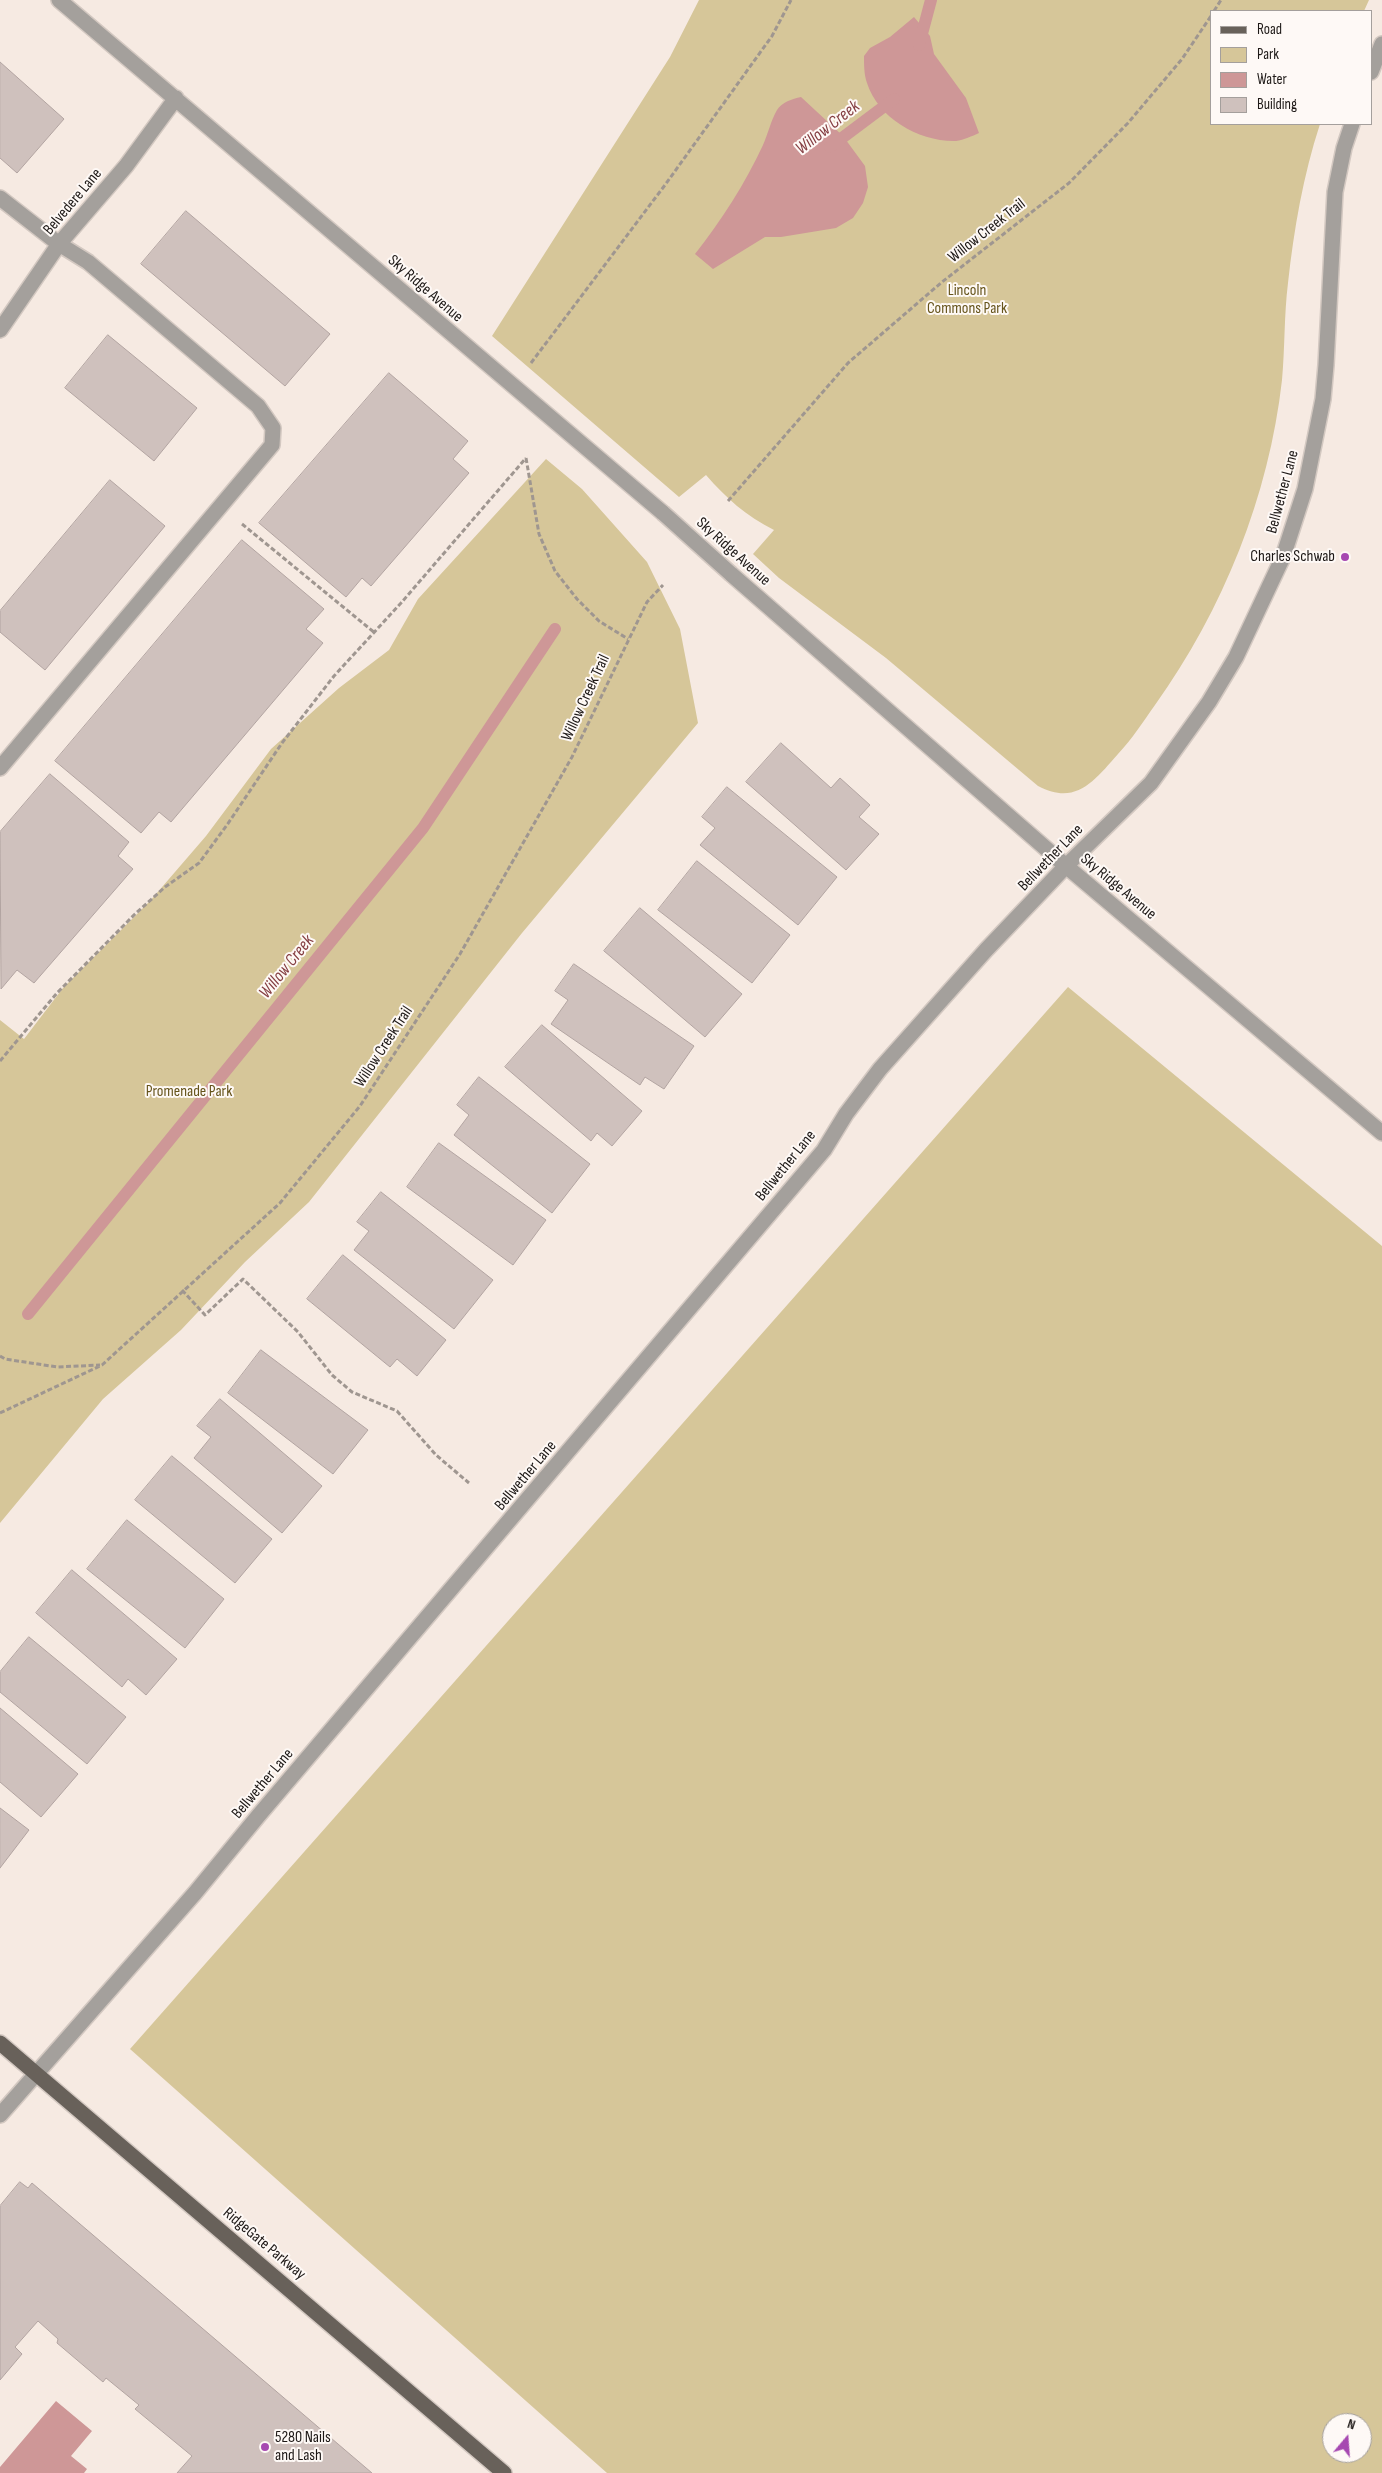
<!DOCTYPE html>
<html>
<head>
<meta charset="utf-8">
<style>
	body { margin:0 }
	#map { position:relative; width:1382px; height:2473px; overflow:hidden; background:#f6eae2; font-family:"Sofia Sans Condensed",sans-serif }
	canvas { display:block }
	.legend { position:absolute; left:1210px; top:10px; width:162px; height:115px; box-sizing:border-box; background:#fef9f6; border:1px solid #a49f9c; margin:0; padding:6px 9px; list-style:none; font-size:15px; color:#1d1816 }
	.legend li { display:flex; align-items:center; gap:10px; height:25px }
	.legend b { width:25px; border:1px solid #a49f9c }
	.north { position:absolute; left:1322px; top:2413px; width:50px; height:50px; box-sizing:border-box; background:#fef9f6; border:1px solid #a49f9c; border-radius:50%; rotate:18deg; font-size:14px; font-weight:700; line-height:20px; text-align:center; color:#1d1816 }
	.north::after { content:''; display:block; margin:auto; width:18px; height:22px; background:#a648b1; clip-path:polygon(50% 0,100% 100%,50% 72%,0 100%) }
</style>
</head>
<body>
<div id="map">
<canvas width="1382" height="2473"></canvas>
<ul class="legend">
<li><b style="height:6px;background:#68615a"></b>Road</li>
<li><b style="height:14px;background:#d6c699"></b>Park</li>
<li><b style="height:14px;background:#ce9797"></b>Water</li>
<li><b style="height:14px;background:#cfc1bd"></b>Building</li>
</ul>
<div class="north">N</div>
</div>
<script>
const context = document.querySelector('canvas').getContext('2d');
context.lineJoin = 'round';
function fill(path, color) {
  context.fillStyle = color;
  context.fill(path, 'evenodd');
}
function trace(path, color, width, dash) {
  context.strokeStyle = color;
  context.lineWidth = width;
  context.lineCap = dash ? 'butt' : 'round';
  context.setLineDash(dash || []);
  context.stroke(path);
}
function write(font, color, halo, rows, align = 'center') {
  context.font = font + ' "Sofia Sans Condensed",sans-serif';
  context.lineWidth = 4;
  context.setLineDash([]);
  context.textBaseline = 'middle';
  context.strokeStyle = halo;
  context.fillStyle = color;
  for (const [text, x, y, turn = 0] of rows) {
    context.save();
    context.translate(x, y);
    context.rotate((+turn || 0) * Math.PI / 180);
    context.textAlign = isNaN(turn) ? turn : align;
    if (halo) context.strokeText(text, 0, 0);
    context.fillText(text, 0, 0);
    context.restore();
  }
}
fill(new Path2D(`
	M699,0H1369L1364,11H1211V124H1320C1303,176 1294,229 1288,283C1284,315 1285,348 1282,380C1269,496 1223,610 1155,705C1143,722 1132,739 1118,754C1094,781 1076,806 1038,786L886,658L779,578L753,554L774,530C746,516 726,498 706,475L679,497L492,336L670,57Z
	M546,459L582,489L647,562L680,629L698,723L522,933L309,1202L245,1262L181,1330L103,1399L0,1523V1020L24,1039L63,988L150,901L206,836L271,749L339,688L389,650L418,599Z
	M1068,987L1382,1246V2473H607L130,2049ZM1332,2423H1362V2453H1332Z`), '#d6c699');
fill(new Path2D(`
	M914,17L930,36L934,54L966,98L979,133C972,136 964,140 956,141C919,142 878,118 867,83C864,75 864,64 864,56L870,48L890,37Z
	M801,97L843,136L865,166L868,187L863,203L853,218L836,228L781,237H765L713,269L695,254C721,221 745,184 763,145C768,134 771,120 777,110C782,102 792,99 801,97Z
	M56,2401L92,2431L71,2456L87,2469L84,2473H0V2467Z`), '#ce9797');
trace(new Path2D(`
	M919,45L931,0
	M830,147L894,99
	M28,1314L423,828L555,629`), '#ce9797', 12);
const building = new Path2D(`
	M0,62L64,119L17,173L0,158Z
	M186,211L330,334L285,386L141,264Z
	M108,335L197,408L154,461L65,388Z
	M389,373L468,441L453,459L469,473L371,586L362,578L346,597L259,523Z
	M110,480L165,526L45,670L0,632V611Z
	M242,540L324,609L306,629L323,643L171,822L159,812L141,833L55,761Z
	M781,743L831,788L840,778L870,805L859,817L879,834L846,870L746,782Z
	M50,774L129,842L118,856L133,869L34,983L17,970L1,989L0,832Z
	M727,787L837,877L798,925L700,845L715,828L702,817Z
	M697,861L790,935L752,983L658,910Z
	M640,908L742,994L705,1037L604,951Z
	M574,964L694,1046L664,1089L645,1077L640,1085L551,1024L568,1000L555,991Z
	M542,1025L642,1111L612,1146L597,1133L591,1141L505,1067Z
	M479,1077L590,1164L552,1213L454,1135L469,1115L457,1105Z
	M439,1143L546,1220L513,1265L407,1187Z
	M381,1192L493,1280L454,1329L354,1250L369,1231L357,1222Z
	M343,1255L446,1340L417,1376L397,1359L390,1367L307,1299Z
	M261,1350L368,1430L333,1474L228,1393Z
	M220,1399L322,1486L282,1533L194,1458L211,1437L197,1426Z
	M172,1456L272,1539L235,1583L135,1500Z
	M127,1520L224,1599L185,1648L87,1569Z
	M72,1570L177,1659L146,1695L128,1679L122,1687L36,1613Z
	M29,1637L126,1717L87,1764L0,1692V1672Z
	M0,1708L78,1774L41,1817L0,1782Z
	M0,1808L29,1830L0,1868Z
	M20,2182L28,2188L32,2183L372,2473H177L192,2456L135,2409L139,2405L106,2378L103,2382L57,2343L58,2339L38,2321L15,2347L22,2354L0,2380V2206Z`);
fill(building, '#cfc1bd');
trace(building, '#b2a4a1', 1);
const minor = new Path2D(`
	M59,0L663,513
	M1371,72L1382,44
	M0,198L59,244L88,262L258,406L273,428L272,445L0,768
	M0,330L59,244L126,166L176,98
	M731,574L1066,866L1382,1133
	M0,2115L195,1893L259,1815L824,1150L846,1114L880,1069L986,950L1066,866L1151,783L1209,702L1236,657L1283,557L1305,489L1323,399L1326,365L1335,192L1344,148L1352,124`);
const major = new Path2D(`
	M0,2043L504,2473`);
trace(minor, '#d3c8c1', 18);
trace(major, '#d3c8c1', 18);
trace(new Path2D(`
	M1214,11L1221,0
	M531,363L665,185L772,36L791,0
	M526,458L539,534L555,571L577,599L599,621L628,639
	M728,501L848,363L942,282L1069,183L1128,123L1182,59L1211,16
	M242,524L375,633
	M0,1061L57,993L135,914L165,887L199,863L227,825L282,743L334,676L401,603L526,458
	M182,1290L205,1315L243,1279L298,1332L332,1375L352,1392L397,1411L436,1455L469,1483
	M0,1356L5,1359L57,1367L100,1365
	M0,1413L102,1365L280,1203L360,1106L460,954L572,757L647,602L663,585`), '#9f9690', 3, [5, 2.5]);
trace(minor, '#a4a09c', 15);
trace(major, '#68615a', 15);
const minorBridge = new Path2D(`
	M663,513L731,574`);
trace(minorBridge, '#d3c8c1', 18, []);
trace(minorBridge, '#a4a09c', 15);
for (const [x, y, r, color] of [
	[1345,557,5,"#a648b1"],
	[265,2447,5,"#a648b1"]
]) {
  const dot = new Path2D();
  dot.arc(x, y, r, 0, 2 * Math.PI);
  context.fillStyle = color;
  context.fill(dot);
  trace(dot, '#fef9f6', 2);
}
write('16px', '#1d1816', '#fef9f6', [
	["Belvedere Lane",73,202,-50],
	["Willow Creek Trail",987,231,-38],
	["Sky Ridge Avenue",425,289,41],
	["Bellwether Lane",1283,492,-75],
	["Sky Ridge Avenue",733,552,42],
	["Willow Creek Trail",586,698,-65],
	["Bellwether Lane",1051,858,-46],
	["Sky Ridge Avenue",1118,887,40],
	["Willow Creek Trail",384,1047,-57],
	["Bellwether Lane",786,1166,-51],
	["Bellwether Lane",526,1476,-50],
	["Bellwether Lane",263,1784,-50],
	["RidgeGate Parkway",264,2244,40]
]);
write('16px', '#65531a', '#fef9f6', [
	["Lincoln",967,291],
	["Commons Park",967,309],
	["Promenade Park",189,1092]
]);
write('16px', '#1d1816', '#fef9f6', [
	["Charles Schwab",1335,557],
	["5280 Nails",275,2438,"left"],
	["and Lash",275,2456,"left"]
], 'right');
write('italic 18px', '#853e42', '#fef9f6', [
	["Willow Creek",828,128,-38],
	["Willow Creek",287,967,-51]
]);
</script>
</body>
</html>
